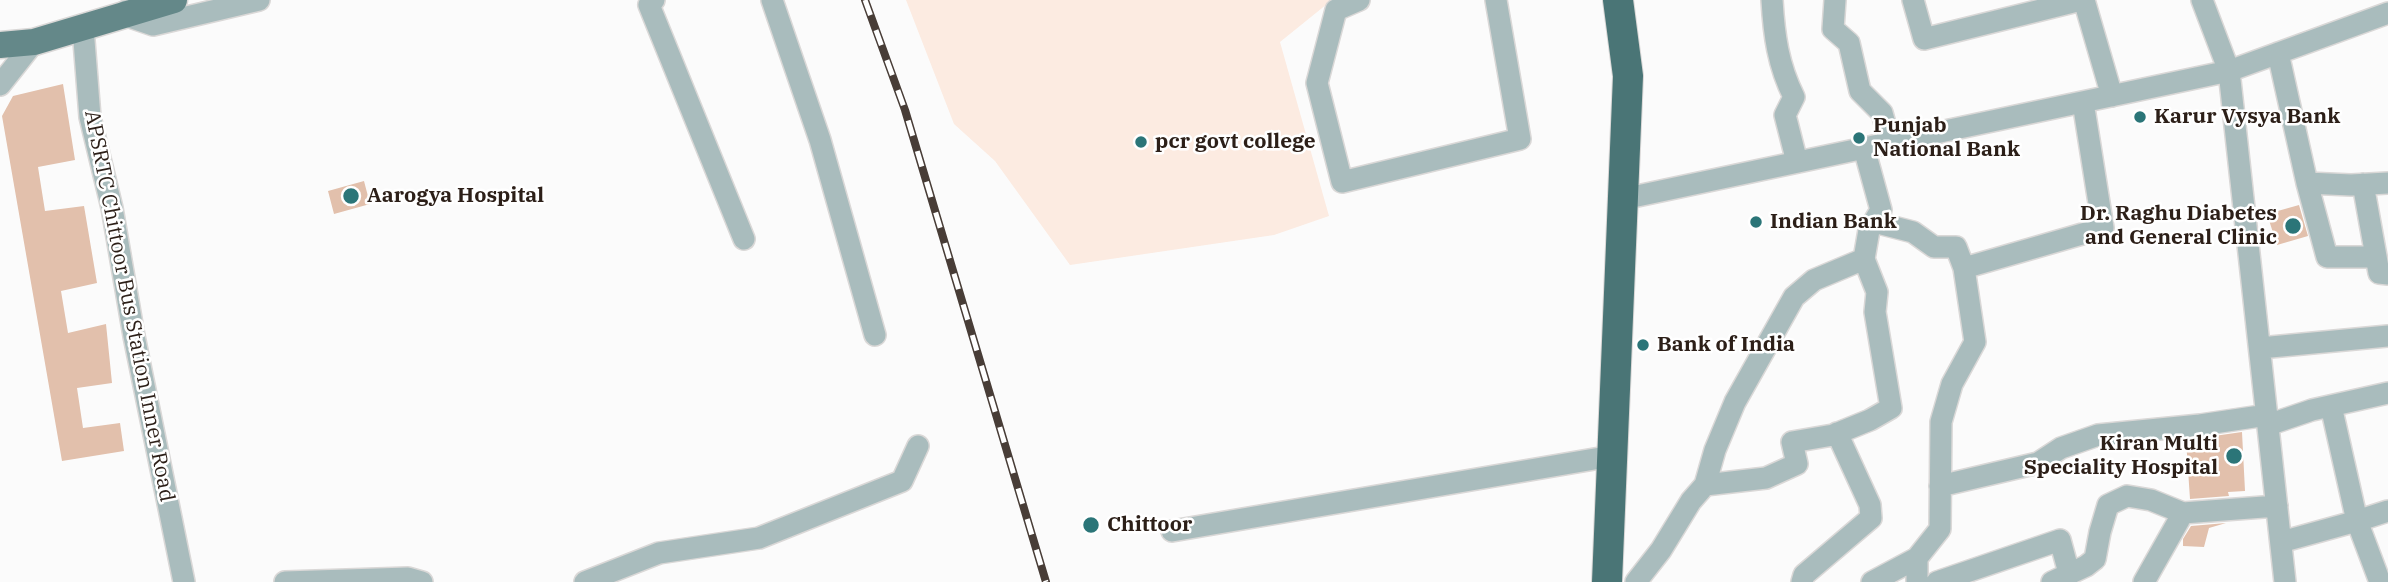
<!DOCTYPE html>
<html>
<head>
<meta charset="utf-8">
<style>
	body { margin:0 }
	canvas { display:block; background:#fbfbfb }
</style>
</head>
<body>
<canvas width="2388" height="582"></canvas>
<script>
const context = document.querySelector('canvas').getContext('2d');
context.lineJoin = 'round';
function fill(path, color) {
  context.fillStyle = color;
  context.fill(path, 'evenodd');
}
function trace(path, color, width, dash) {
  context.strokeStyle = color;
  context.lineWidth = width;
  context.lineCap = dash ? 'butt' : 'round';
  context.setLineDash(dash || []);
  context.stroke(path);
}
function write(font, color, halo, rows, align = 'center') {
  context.font = font + ' "IBM Plex Serif",serif';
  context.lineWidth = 5;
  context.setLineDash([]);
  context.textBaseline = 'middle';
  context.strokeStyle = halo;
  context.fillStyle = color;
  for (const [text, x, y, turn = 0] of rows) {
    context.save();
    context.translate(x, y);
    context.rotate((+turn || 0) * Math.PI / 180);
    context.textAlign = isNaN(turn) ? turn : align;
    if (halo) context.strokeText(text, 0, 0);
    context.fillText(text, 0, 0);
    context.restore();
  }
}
fill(new Path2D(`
	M906,0H1332L1280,42L1329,216L1274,235L1070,265L995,161L954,124Z`), '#fcebe1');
fill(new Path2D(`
	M63,84L75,160L38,167L45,211L84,206L97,283L61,291L68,333L106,324L112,383L77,388L83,428L120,423L124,451L62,461L2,116L13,96Z
	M364,181L370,204L334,214L328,191Z
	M2299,205L2308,236L2277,245L2267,214Z
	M2242,432L2245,491L2228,492L2229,496L2190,499L2186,440Z
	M2226,523L2209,528L2204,547L2183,546V539L2191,526Z`), '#e2c0ac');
const minor = new Path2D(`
	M654,0L649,5L744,239
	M772,0L820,140L875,335
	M1359,0L1336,10L1317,83L1342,182L1520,139L1496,0
	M1772,0C1774,35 1778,65 1794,97L1785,115L1797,162
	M1835,0L1833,29L1849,43L1860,91L1882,113L1890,142
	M1913,0L1924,39L2081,0
	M2084,0L2112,96
	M2202,0L2229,71L2285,582
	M126,11L124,15L153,25L259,0
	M83,28L90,117L112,208L134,336L184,582
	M2278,53L2307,183L2351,185L2388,183
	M0,85L34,42
	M2307,183L2327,257H2376
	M2363,184L2379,273L2388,274
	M1623,199L2229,71L2388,13
	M1874,222L1913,232L1934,247H1956L1964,268L2103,228L2083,102
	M2260,348L2388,336
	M2268,425L2312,410L2388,393
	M1705,485L1766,478L1797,464L1792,442L1833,435L1870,420L1891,408L1875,312L1877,292L1864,259
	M1940,486L2038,463L2061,448L2098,435L2200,425L2267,415
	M1172,531L1612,456
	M2281,542L2357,521L2331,406
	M285,582L408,578L422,582
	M585,582L659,553L759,538L902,481L918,446
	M1636,582L1661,550L1691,501L1705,485L1715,450L1735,402L1794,297L1814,280L1864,259L1869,230L1881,210L1864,148
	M1802,582L1804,575L1871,518L1870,505L1837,433
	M1872,582L1917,558L1940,529L1941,422L1952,384L1975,342L1964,268
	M1917,582V558
	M1937,582L2060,540L2069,573
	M2052,582L2086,566L2095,559L2100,532L2108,505L2127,496L2151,500L2183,513
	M2144,582L2183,513L2277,506
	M2380,582L2357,521L2388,511`);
const major = new Path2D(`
	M0,45L34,42L174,0`);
const highway = new Path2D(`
	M1607,582L1628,76L1618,0`);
trace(minor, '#dad8d7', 24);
trace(major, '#dad8d7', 29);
trace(highway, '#dad8d7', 32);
trace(minor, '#a9bcbd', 21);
trace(major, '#648889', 26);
trace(highway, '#4a7576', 30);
const rail = new Path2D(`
	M865,0L905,110L1046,582`);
trace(rail, '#483d37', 8);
trace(rail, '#fff', 5, [16]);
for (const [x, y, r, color] of [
	[2140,117,7,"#2b7578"],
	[1859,138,7,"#2b7578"],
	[1141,142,7,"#2b7578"],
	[351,196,9,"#2b7578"],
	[1756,222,7,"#2b7578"],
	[2293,226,9,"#2b7578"],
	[1643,345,7,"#2b7578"],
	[2234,456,9,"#2b7578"],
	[1091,525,9,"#2b7578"]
]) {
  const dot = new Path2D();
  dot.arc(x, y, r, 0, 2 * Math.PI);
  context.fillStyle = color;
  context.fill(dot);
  trace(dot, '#fff', 2.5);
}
write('bold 21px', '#2c1f18', '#fff', [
	["Karur Vysya Bank",2154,117],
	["Punjab",1873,126],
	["National Bank",1873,150],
	["pcr govt college",1155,142],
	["Aarogya Hospital",367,196],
	["Dr. Raghu Diabetes",2277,214,"right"],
	["and General Clinic",2277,238,"right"],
	["Indian Bank",1770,222],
	["Bank of India",1657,345],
	["Kiran Multi",2218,444,"right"],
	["Speciality Hospital",2218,468,"right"],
	["Chittoor",1107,525]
], 'left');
write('21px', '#2c1f18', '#fff', [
	["APSRTC Chittoor Bus Station Inner Road",129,306,79]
]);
</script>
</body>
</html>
